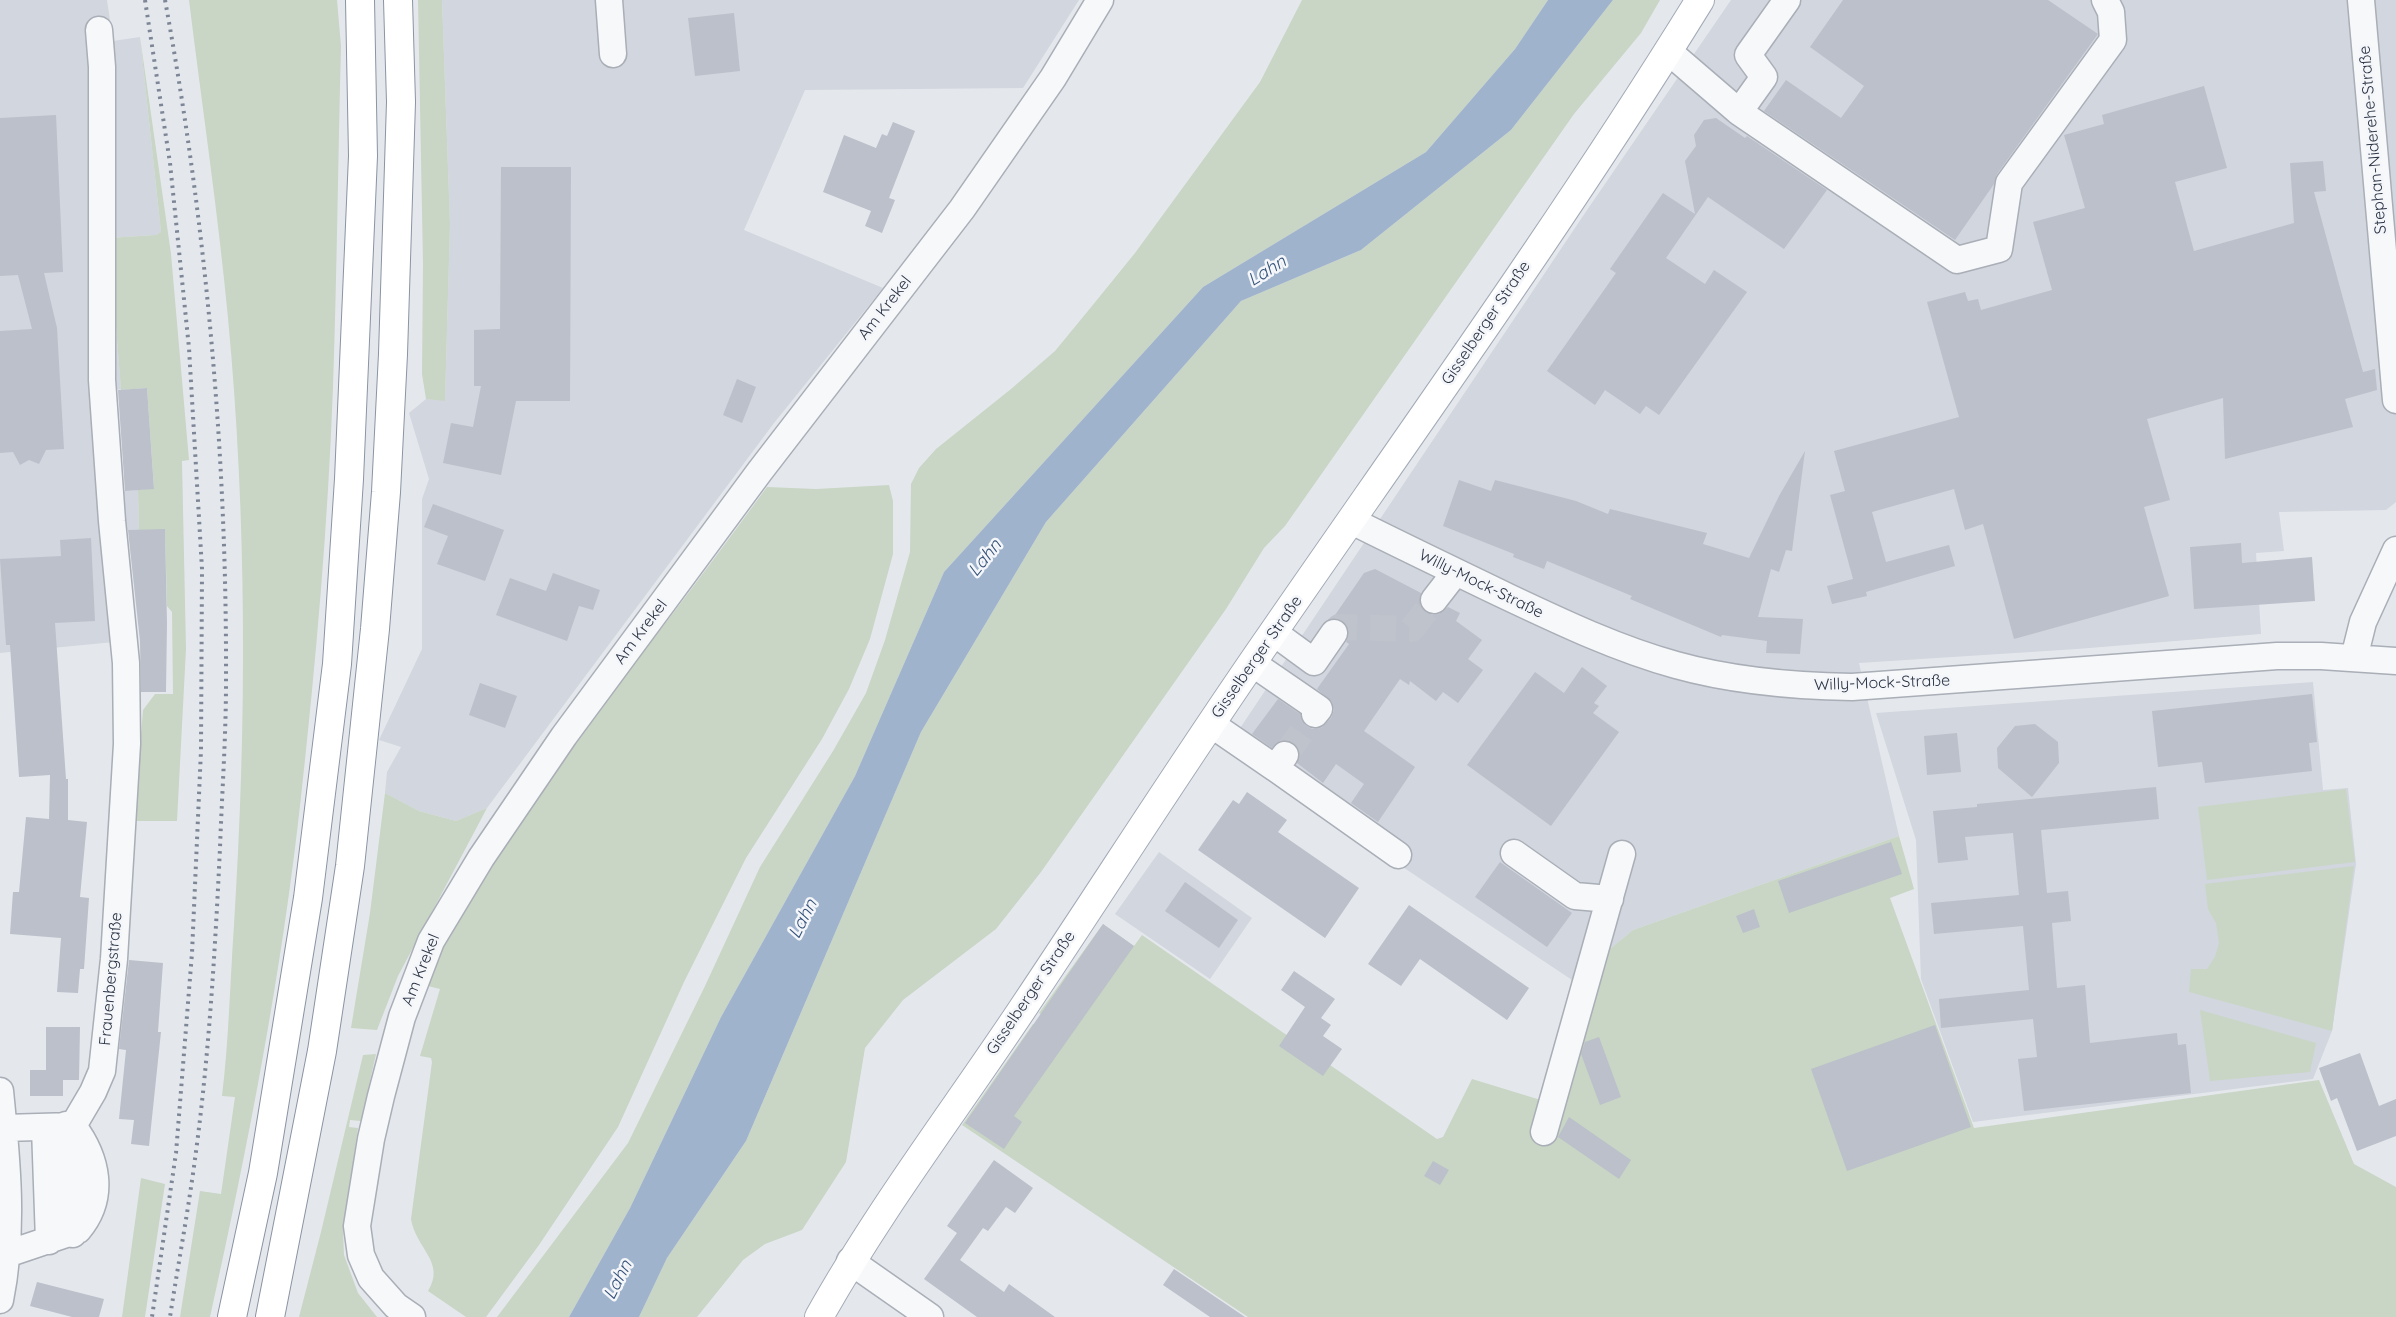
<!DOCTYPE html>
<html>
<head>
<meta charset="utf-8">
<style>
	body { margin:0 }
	canvas { display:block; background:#e4e7ec }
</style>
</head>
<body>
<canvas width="2396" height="1317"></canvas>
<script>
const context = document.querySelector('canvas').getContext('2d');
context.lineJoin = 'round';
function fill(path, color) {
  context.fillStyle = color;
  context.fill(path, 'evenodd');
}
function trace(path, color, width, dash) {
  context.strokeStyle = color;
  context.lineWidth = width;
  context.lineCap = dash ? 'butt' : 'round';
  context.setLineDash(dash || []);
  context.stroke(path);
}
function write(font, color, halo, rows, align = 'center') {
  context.font = font + ' Quicksand,sans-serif';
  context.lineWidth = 5;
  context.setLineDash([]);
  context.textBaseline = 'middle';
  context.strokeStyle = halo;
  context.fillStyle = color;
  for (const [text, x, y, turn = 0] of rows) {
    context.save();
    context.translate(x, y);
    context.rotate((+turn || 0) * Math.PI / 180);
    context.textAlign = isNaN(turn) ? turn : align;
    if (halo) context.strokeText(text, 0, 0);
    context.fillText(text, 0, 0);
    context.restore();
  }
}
fill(new Path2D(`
	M0,0H107L113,41L140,37L161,232L156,235L109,238L121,389L114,390L121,491L138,490L139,530H126L135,640L0,653Z
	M442,0H1079L1023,88L805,90L744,230L883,288L774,423L487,808L456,821L419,811L385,793L387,772L401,747L379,740L422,649V499L429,479L409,413L426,399L445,400L450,224Z
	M1731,0H2396V502L2386,510L2279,512L2284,551L2256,553L2261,634L2077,649L1859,663L1899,836L1633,930L1572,980L1226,749L1583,216Z
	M2313,682L2323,790L2348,788L2356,864L2332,1031L2313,1079L1973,1122L1921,979L1916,840L1876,713Z
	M1159,852L1252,918L1210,979L1115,914Z`), '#d2d6de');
fill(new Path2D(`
	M189,0H337L341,46C338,159 337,273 333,387C328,524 316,661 301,797C282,972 248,1146 210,1317H180L200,1191L221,1194L235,1097L222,1096C229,1039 230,982 234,925C247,724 247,519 228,318C218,212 202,106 189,0Z
	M418,0H442L450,224L445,401L426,399L422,374L423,264Z
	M1302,0H1548L1515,49L1426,152L1203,287L944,572L855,776L721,1017L630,1208L569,1317H497L628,1143L705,986L760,867L833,751L866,693L885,640L910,552L911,484L919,468L936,449L1011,389L1055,351L1092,306L1135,253L1260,82Z
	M1613,0H1660L1641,33L1574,114L1285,526L1264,548L1226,609L1041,872L996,929L903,1000L865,1048L846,1162L802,1230L765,1244L743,1260L697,1317H639L667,1258L746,1141L921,732L1046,522L1241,301L1361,250L1511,130Z
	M140,37L171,254L189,460L182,461L186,649L177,821H134L143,710L155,694H173L172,612L167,606L165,530H139L138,490L154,488L147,388L121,390L109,238L156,235L161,232Z
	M889,485L893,501V554L870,639L849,689L822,739L746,858L684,982L618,1127L539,1245L486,1317H466L428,1291C446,1262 416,1249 411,1219L432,1062L431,1058L420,1056L440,989L428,986C466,881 536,792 603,704C659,632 714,560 767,487L816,489Z
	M2346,789L2355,862L2207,880L2198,807Z
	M385,793L419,811L456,821L487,808L398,976L377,1030L351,1028L370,913Z
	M1899,836L1914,889L1890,898L1974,1128L2319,1080L2354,1164L2396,1187V1317H1248L962,1125L1033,1024L1063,1044L1070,1035L1039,1013L1103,924L1134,946L1142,935L1437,1139L1443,1137L1472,1079L1544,1101L1572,980L1633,930Z
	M2354,866L2332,1031L2189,992L2191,969H2207L2215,957L2219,943L2216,923L2208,909L2205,884Z
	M2200,1010L2316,1043L2310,1072L2210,1081Z
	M376,1054L361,1121L350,1120L349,1127L358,1128L343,1231L344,1255L358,1293L377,1317H299L321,1232L363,1055Z
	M141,1178L165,1184L145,1317H122Z`), '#c9d6c5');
fill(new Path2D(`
	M1548,0H1613L1511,130L1361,250L1241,301L1046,522L921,732L746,1141L667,1258L639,1317H569L630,1208L721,1017L855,776L944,572L1203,287L1426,152L1515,49Z`), '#9fb4cc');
fill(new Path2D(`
	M1843,0H2048L2098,34L1997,174L1994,184L1955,240L1764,111L1786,80L1841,118L1864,86L1810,47Z
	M734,13L740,71L695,76L688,18Z
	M2204,86L2227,168L2175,182L2194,251L2294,223L2290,163L2323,161L2326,191L2314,192L2363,372L2375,369L2377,390L2345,399L2353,427L2225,459L2223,398L2147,419L2170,500L2144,507L2169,596L2014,639L1983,524L1965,530L1954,489L1872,512L1886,562L1949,545L1955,566L1866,592L1867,596L1832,604L1827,586L1853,579L1830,495L1845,491L1834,451L1959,417L1927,302L1965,292L1968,301L1978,299L1981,310L2052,290L2033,222L2085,208L2064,135L2104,124L2102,115Z
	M56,115L63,272L44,273L57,328L64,449L46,450L39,464L29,460L20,465L13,452L0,453V331L32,329L18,275L0,276V118Z
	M1716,118L1745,138L1747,136L1827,190L1784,249L1708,197L1666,258L1705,284L1714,270L1747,292L1659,415L1646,406L1640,414L1605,390L1595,405L1547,371L1616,273L1610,269L1663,193L1695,214L1685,161L1696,146L1694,135L1704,120Z
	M893,122L915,131L889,198L895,200L882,233L865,226L871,211L823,192L844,135L876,148L882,134L887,136Z
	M501,167H571L570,401H516L501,475L443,463L451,423L473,427L481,386H474V330L500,329Z
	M737,379L756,387L742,423L723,415Z
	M147,388L154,489L125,491L118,390Z
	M1805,451L1792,551L1786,550L1779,572L1771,569L1758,617L1803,619L1800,654L1766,653L1767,641L1722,635L1721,637L1630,599L1632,596L1547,561L1544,569L1513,557L1514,554L1443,526L1459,480L1491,491L1495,480L1576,501L1608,514L1610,509L1707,533L1703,544L1749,558L1779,496Z
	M433,504L504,530L485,581L437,564L448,536L424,527Z
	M165,529L167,623L166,692H141L140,641L128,530Z
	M91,538L95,621L55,623L66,779H68V820L87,822L80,897L89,898L84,969H80L78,993L57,992L61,938L10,934L13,892H19L26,817L49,819L50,775L19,777L10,645H6L0,559L61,556L60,540Z
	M2241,543L2242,563L2312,557L2315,601L2194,609L2190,547Z
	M1375,569L1421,593L1420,605L1425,612L1432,615L1439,614L1448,607L1460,613L1456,621L1482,640L1468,659L1483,670L1458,703L1443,692L1436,701L1410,681L1409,685L1400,679L1364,731L1415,767L1378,822L1351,803L1364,784L1336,764L1323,783L1297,763L1299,750L1294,743L1286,740L1280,741L1272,748L1252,734L1278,699L1300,714L1305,725L1312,729L1321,728L1331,718L1334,710L1332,702L1317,689L1349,644L1346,642L1349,634L1347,626L1342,620L1333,618L1364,573Z
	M553,573L600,590L593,610L579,606L567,641L496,615L510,578L546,591Z
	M1582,667L1607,686L1594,703L1599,706L1593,713L1619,732L1551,826L1467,765L1535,672L1564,693Z
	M480,683L517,696L505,728L469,715Z
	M2312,694L2317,742L2309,743L2312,771L2205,783L2202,762L2158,767L2152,711Z
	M2035,724L2058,742L2059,763L2032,797L1998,768L1997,748L2015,726Z
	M1957,733L1961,772L1927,775L1924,736Z
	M2156,787L2159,819L2041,830L2047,893L2068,891L2071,921L2052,923L2057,988L2085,985L2090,1043L2177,1033L2178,1045L2186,1044L2191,1093L2024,1111L2018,1059L2037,1057L2033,1019L1941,1028L1939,999L2029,990L2023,926L1934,934L1931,903L2019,895L2013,833L1965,837L1968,860L1938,863L1933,811L1977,807V804Z
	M1247,792L1287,820L1278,832L1359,888L1325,938L1198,850L1233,800L1239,804Z
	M1891,842L1902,874L1789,913L1778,881Z
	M1500,862L1572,913L1547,947L1475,897Z
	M1185,882L1238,920L1219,948L1165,911Z
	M1409,905L1529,988L1507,1020L1420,959L1401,986L1368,964Z
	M1754,909L1760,927L1743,933L1736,916Z
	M1103,924L1134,946L1014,1116L1022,1122L1004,1149L965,1123Z
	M129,960L163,963L158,1032H161L149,1146L131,1144L134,1120L119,1119L126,1050L119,1049Z
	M1294,971L1335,999L1321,1018L1331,1025L1323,1036L1342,1049L1323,1076L1279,1046L1305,1007L1281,990Z
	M1935,1025L1971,1127L1847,1171L1811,1069Z
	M46,1027H80L79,1080H63V1096H30V1070H46Z
	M1599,1037L1621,1097L1600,1105L1581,1054L1585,1042Z
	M2360,1053L2379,1106L2396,1099V1136L2357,1151L2337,1098L2331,1101L2319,1068Z
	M1569,1117L1631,1160L1619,1179L1558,1137Z
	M994,1160L1033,1188L1015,1213L1006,1207L988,1231L983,1228L960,1260L1004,1292L1009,1284L1055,1317H977L924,1279L957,1233L947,1226Z
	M1433,1161L1449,1170L1440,1185L1424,1176Z
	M1174,1269L1245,1317H1210L1163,1285Z
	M37,1282L104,1299L99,1317H72L30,1306Z`), '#bbc0ca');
trace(new Path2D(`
	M1334,633L1339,627L1412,629L1434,600
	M1286,754L1315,714`), '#bfc3cb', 26, [26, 13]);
const minor = new Path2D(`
	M609,0L613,54
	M1787,0L1748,55L1764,77L1739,112L1957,260L1999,249L2009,183L2113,40L2111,12L2105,0
	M2361,0L2396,400
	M1668,51L1739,112
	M1352,521C1404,547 1456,572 1508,597C1563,623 1618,649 1676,665C1733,681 1793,686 1852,687L2277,656H2321L2396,661
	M1434,600L1455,573
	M1273,632L1314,662L1334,633
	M2354,658L2363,622L2396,550
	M1252,663L1319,709L1315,714
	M1211,724L1275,768L1285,755
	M1275,768L1398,855
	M1514,853L1575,896L1610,899
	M0,1091C7,1160 14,1231 0,1300
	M66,1125L73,1234
	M73,1126L93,1092L102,1071L114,959L127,744L126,663L112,521L102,380V67L99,30
	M4,1128L73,1126C97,1158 106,1197 78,1230L7,1254
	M45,1128L49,1241
	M1544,1132L1622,854
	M850,1261L930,1317
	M412,1317L396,1306L371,1278L361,1255L357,1226L371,1139L381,1096L402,1017L431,941L481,858L564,736L760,471L962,209L1053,78L1100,0`);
const major = new Path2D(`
	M819,1317C880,1208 956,1109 1025,1005C1108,881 1187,756 1272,634C1417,424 1566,217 1700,0`);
const highway = new Path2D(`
	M232,1317L263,1173L308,898L337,664L349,479L363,156L360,0
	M270,1317L322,1051L350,866L375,629L386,492L393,354L401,102L398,0`);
trace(minor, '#a9aeb7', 29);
trace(major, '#a3abb8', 30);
trace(highway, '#8b94a3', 30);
trace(minor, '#f7f8fa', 26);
trace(major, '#fff', 28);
trace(highway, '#fff', 28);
trace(new Path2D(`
	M145,0L170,163L189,348L202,569L201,750L192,953L176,1153L152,1317
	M165,0C206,224 227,454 226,682C226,737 222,792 220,848C215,952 209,1056 195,1159C188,1212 178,1265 170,1317`), '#7d8696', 4, [2.5, 5]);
write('16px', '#2b3445', '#f4f6f9', [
	["Stephan-Niderehe-Straße",2373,140,-95],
	["Am Krekel",885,308,-52],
	["Gisselberger Straße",1486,323,-56],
	["Willy-Mock-Straße",1481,584,26],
	["Am Krekel",641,632,-53],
	["Gisselberger Straße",1257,657,-55],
	["Willy-Mock-Straße",1882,683,-2],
	["Am Krekel",421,970,-68],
	["Frauenbergstraße",111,979,-85],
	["Gisselberger Straße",1031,993,-56]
]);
write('italic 18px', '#34527a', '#f4f6f9', [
	["Lahn",1267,271,-32],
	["Lahn",985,558,-51],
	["Lahn",803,919,-63],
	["Lahn",618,1280,-63]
]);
</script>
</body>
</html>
